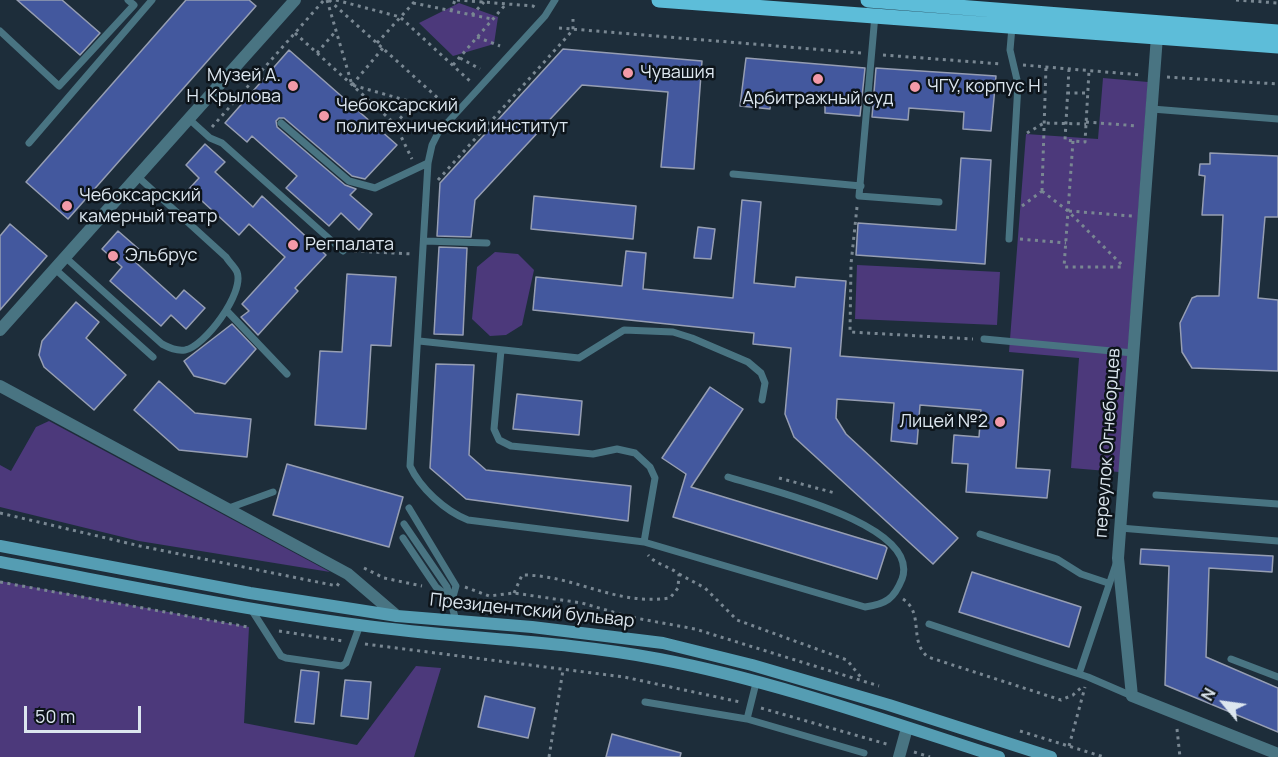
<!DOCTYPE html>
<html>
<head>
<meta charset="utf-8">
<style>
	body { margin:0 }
	#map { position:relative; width:1278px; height:757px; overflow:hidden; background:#1d2d3a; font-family:Manrope,sans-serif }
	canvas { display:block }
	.north { position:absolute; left:1194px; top:673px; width:60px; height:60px; -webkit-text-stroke:4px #0d141a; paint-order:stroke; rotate:299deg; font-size:16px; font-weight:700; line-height:24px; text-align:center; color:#dce6ef }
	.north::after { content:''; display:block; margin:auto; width:21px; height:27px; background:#dce6ef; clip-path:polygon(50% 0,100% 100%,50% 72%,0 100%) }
	.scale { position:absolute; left:24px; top:706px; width:117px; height:27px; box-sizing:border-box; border:3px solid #dce6ef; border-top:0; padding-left:8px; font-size:18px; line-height:21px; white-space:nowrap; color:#dce6ef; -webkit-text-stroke:4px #0d141a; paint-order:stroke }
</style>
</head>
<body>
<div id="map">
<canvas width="1278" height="757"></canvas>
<div class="north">N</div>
<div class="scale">50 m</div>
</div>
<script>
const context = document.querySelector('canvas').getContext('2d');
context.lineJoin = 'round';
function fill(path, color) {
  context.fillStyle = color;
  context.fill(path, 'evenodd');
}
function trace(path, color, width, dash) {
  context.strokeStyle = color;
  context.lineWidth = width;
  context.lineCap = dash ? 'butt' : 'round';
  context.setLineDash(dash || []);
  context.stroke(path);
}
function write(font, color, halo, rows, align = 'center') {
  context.font = font + ' Manrope,sans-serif';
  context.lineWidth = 5;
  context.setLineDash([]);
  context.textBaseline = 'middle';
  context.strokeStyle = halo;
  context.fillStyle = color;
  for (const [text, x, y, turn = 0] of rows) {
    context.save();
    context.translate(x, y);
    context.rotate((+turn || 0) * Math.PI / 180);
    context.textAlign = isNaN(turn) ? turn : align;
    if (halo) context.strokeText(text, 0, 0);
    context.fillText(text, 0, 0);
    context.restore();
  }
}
fill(new Path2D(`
	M459,3L498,17L494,44L453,56L419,23Z
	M1103,78L1148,82L1119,472L1071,468L1079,358L1009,352L1026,134L1098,139Z
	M495,252L518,254L534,270L522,325L506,335L490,336L472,319L477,267Z
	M857,265L1000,272L997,325L855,319Z
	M49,421L330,572L139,541L0,507V465L11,471L36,427Z
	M0,581L249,627L244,723L357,745L416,666L441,668L414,757H0Z`), '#4c397b');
const building = new Path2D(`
	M17,0H62L100,33L80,55Z
	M186,0H249L256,6L68,219L26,182Z
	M563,49L702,61L694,169L661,167L668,92L582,85L475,200L471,237L437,236L440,183Z
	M289,50L397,145L365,179L352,176L284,118H279L276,121L277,127L345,185L356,189L350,195L372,214L359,230L341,213L329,226L286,188L297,176L252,136L247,142L225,123Z
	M746,58L865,68L860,116L825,113V104L771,99L770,109L740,106Z
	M876,68L996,76L991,131L963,129L964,112L909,108L908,120L872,117Z
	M205,144L225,162L215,172L253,207L262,196L326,255L295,288L298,291L258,335L241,317L249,311L242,304L285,257L249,224L239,235L189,189L199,178L186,165Z
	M1210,153L1278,156V217H1265L1258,298L1278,300V371L1192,368L1182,352L1180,323L1192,298L1197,296H1219L1223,215H1202L1205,176L1199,175L1200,164H1210Z
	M961,158L991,160L985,264L856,255L858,223L956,230Z
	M534,196L636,206L633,239L531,229Z
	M742,200L761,202L754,283L795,287L796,277L846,281L840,356L1023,370L1016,468L1050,470L1047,498L966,492L968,464L952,463L954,435L979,437L981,410L920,405L917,444L891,441L894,403L837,399L836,418L846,434L958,538L933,564L794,437L785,414L791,348L753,344L754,333L533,310L536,277L622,286L626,251L646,253L643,289L733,298Z
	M10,224L47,256L0,310V236Z
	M698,227L715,229L711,259L694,258Z
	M118,231L141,251L133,260L176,299L184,290L205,308L186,329L171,315L161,326L110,281L122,267L102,249Z
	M439,247L467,248L463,335L434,334Z
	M347,274L396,277L391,346L371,345L366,429L315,425L320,351L342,352Z
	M76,302L99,322L86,338L126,375L94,410L44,367L39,355L42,341Z
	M232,324L256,349L225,384L194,376L184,361Z
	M436,364L474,365L469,455L486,470L631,486L628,521L466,499L430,468Z
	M159,381L195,413L251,419L247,457L179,450L134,410Z
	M710,387L743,409L691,487L885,546L887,548L877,579L673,517L686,474L662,458Z
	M517,394L582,401L579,435L513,429Z
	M287,464L403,497L389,547L273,515Z
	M1141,549L1273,556L1272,572L1209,568L1206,657L1278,688V732L1165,685L1169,566L1140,564Z
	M972,572L1081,607L1069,647L959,612Z
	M301,670L319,672L314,724L295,722Z
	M345,680L371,682L368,719L341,716Z
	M485,696L535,708L528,738L478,727Z
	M612,734L681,753L680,757H606Z`);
fill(building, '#43589e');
trace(building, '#969eb3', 1.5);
trace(new Path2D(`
	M327,0L352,85L444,111
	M329,0L449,108
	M336,0L400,17L472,83
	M457,0L533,6L536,8
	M1236,0L1278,3
	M413,3L492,19
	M451,11L455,0
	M472,15L484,2
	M559,28L861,53
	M295,33L395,124L412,159
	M477,37L500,46
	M377,43L416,0
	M317,53L335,32
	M883,55L1002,64
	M460,58L480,69
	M453,65L506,4
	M1023,65L1142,75
	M1069,69L1065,140L1085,142L1089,71
	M1167,77L1278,84
	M352,85L383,48
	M1067,93H1087
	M1086,122L1138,126
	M395,124L414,103
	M212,127L324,0
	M1027,133L1044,123L1086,124
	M1073,141L1064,267H1124
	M438,180L573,30V19
	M1042,191L1046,67
	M1042,191L1068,211L1124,267
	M1022,206L1042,191
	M857,207L851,264L850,332L973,339
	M1069,211L1132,216
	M1020,239L1066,243
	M354,251L413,254
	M779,478L835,493
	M0,513L140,546L337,586L339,583
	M364,568L384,578L422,586
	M679,574L705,588L737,620L847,660L863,680
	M0,582L248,627
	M465,587L489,596L514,593L582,603L630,617L695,629L879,686
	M514,593L522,575C576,575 614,606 670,598L678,588L679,574C669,566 655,564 648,555
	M903,599C925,614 908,641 928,657L1061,700L1073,695L1083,686
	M279,631L343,641
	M365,644L624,677L740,702
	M761,708L890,745
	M1177,729L1180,757
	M1020,731L1104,757
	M1069,746L1085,687
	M914,752L930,757
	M549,757L563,670`), '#798792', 3, [3, 4.5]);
trace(new Path2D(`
	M555,0L545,16L438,133L432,145L428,163L410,466C420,488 445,511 468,520L644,542L865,607C886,604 894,599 902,579C922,524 765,489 728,477
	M875,15L859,196L939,202
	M0,31L59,86L134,5L128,0
	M1152,109L1278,119
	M189,119L210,138L222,143L343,251
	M281,123L349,181L375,188L428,163
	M29,143L152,0
	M733,174L861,186
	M1009,239L1018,84L1010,50L1012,27
	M425,241L487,243
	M65,257L162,344C170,348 176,351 185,350C204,347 245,293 237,272C235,267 229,262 226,257L137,176
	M55,269L153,357
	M227,311L287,374
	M984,339L1133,353
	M419,341L579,358L624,330L673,332L692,338L748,362L761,373L765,383L762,400
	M501,350L494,429L499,440L511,446L593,454L617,449L635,453L650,467L655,478L644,542
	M1156,495L1278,504
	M229,508L273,492
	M409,508L456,586L452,600
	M404,524L447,587L456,621
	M1120,528L1278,541
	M980,534L1057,559L1081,574L1108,583
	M403,538L436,587L450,598
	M251,609L281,656L286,658L342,666L346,663L360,625
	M929,624L1088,677L1132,696
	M1231,659L1278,677
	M1079,674L1116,564
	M645,702L747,719L864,753
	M747,719L756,683`), '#497482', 7);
trace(new Path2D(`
	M1157,36L1118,558L1132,696L1278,754
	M0,330L295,0
	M0,386L348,574L397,616
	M899,757L907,728`), '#497482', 12);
trace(new Path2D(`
	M0,546L250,593L397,616L532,627L663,643L752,665L889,705L1051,757
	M0,562C119,584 238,609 359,625C458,639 560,640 659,659C771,680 890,722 999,757`), '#559db3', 12);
trace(new Path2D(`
	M659,0L1278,46
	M868,0L1278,32`), '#5dbdd9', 15);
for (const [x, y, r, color] of [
	[628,73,6,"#f39aa8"],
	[818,79,6,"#f39aa8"],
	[293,86,6,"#f39aa8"],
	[915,87,6,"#f39aa8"],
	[324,116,6,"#f39aa8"],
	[67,206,6,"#f39aa8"],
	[293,245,6,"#f39aa8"],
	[113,256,6,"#f39aa8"],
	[1000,422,6,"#f39aa8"]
]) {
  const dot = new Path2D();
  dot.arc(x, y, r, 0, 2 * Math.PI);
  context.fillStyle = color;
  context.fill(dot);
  trace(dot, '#0d141a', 2);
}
write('18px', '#dce6ef', '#0d141a', [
	["Чувашия",640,73],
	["Музей А.",281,76,"right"],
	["Н. Крылова",281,97,"right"],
	["ЧГУ, корпус Н",927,87],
	["Арбитражный суд",818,99,"center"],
	["Чебоксарский",336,106],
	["политехнический институт",336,127],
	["Чебоксарский",79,196],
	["камерный театр",79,217],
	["Регпалата",305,245],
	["Эльбрус",125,256],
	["Лицей №2",988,422,"right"]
], 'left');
write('18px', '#dce6ef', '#0d141a', [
	["переулок Огнеборцев",1108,443,-86],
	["Президентский бульвар",532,611,6]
]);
</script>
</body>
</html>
